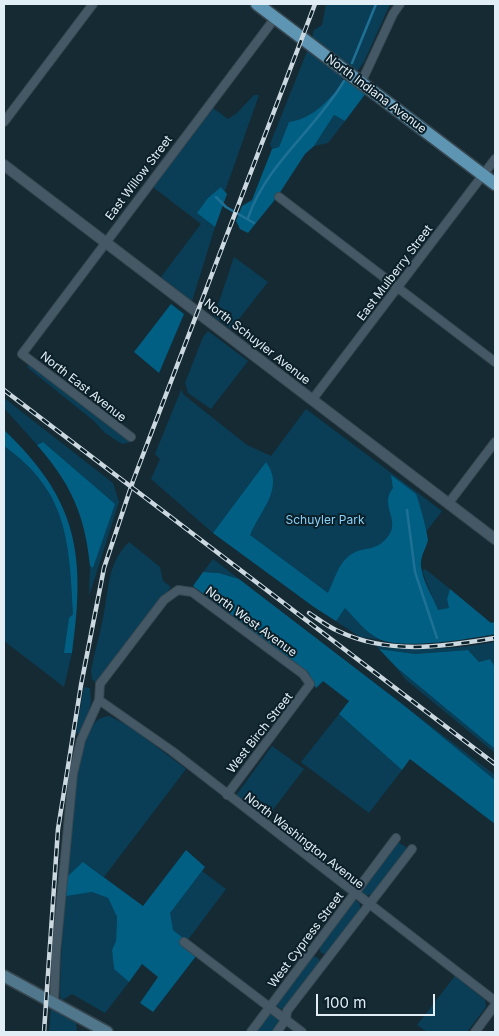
<!DOCTYPE html>
<html>
<head>
<meta charset="utf-8">
<style>
	body { margin:0 }
	#map { position:relative; width:499px; height:1036px; overflow:hidden; background:#162a34; font-family:Inter,sans-serif }
	canvas { display:block }
	.frame { position:absolute; inset:0; border:5px solid #e2eef5; pointer-events:none }
	.scale { position:absolute; left:316px; top:994px; width:119px; height:22px; box-sizing:border-box; border:2px solid #e2eef5; border-top:0; padding-left:6px; font-size:15px; line-height:18px; white-space:nowrap; color:#e2eef5; -webkit-text-stroke:4px #0c202a; paint-order:stroke }
</style>
</head>
<body>
<div id="map">
<canvas width="499" height="1036"></canvas>
<div class="frame"></div>
<div class="scale">100 m</div>
</div>
<script>
const context = document.querySelector('canvas').getContext('2d');
context.lineJoin = 'round';
function fill(path, color) {
  context.fillStyle = color;
  context.fill(path, 'evenodd');
}
function trace(path, color, width, dash) {
  context.strokeStyle = color;
  context.lineWidth = width;
  context.lineCap = dash ? 'butt' : 'round';
  context.setLineDash(dash || []);
  context.stroke(path);
}
function write(font, color, halo, rows, align = 'center') {
  context.font = font + ' Inter,sans-serif';
  context.lineWidth = 4;
  context.setLineDash([]);
  context.textBaseline = 'middle';
  context.strokeStyle = halo;
  context.fillStyle = color;
  for (const [text, x, y, turn = 0] of rows) {
    context.save();
    context.translate(x, y);
    context.rotate((+turn || 0) * Math.PI / 180);
    context.textAlign = isNaN(turn) ? turn : align;
    if (halo) context.strokeText(text, 0, 0);
    context.fillText(text, 0, 0);
    context.restore();
  }
}
fill(new Path2D(`
	M326,4H390L364,62L358,70H354L312,38L314,30L322,25Z
	M308,49L347,79C329,98 316,119 289,122L279,147L272,149L270,144Z
	M254,95H259L225,191L221,187L198,213L215,227L192,301L161,277L201,224L153,187L213,108L228,119L237,113Z
	M334,115L345,121L328,143L314,146Z
	M234,257L268,282L231,329L214,317Z
	M208,331L248,361L211,409L188,393L185,383L203,337Z
	M29,364L131,442L122,444L105,433L94,421L27,367Z
	M181,390L184,395L247,445L271,456L306,409L442,511L358,621L372,635L381,640L360,637L314,607L213,533L151,479L160,459L155,454Z
	M4,398L113,483L119,502L89,596L90,566L93,568L114,504L43,442L37,445L4,408Z
	M4,446C68,492 69,541 73,614L69,618L65,653H72L64,687L4,641Z
	M129,542L160,567L163,581L171,587L96,683L92,679L91,671C94,653 100,635 103,618C109,590 107,563 129,542Z
	M213,559L239,579L219,573L203,572Z
	M425,569L450,589L447,599L450,608L438,611L422,571Z
	M495,642V667L490,659L479,662L468,650L415,654L379,649L376,646C417,651 455,650 495,642Z
	M396,667L495,749V753L405,679Z
	M84,687L90,688L91,702L88,714L79,734L76,733Z
	M406,707L495,775V780Z
	M339,714L402,770L369,813L301,762Z
	M109,716L128,725L186,769L104,877L83,862L67,895L92,892L108,898L117,917L116,941L112,950L114,969L129,982L105,1013L72,994L62,1000L60,996C61,942 65,889 70,836C73,804 75,752 93,725C97,719 102,717 109,716Z
	M272,746L304,769L265,820L237,797V794Z
	M399,843L406,847V851L373,894L366,896L361,891L395,844Z
	M202,871L226,889L187,941L173,930L169,913Z
	M354,899L359,903L361,910L326,954L321,953L319,946Z
	M312,955L319,959L320,963L284,1010L279,1008L276,1004Z
	M455,976L485,1000L486,1007L467,1032H427L417,1025Z
	M51,1008L76,1023L77,1032H49Z
	M271,1011L280,1019L273,1032H254Z`), '#093e56');
fill(new Path2D(`
	M347,79L366,93L345,121L334,115L314,146L305,154L277,197L248,233L240,229L236,221L242,206L252,200L272,149L279,147L289,122C316,118 329,98 347,79Z
	M221,187L227,194L215,227L197,213L208,198Z
	M171,304L184,314L159,373L134,352Z
	M4,430C78,500 86,555 72,653H64L69,618L73,614C69,541 68,492 4,446Z
	M43,442L115,504L93,568L90,566C85,515 71,484 37,445Z
	M266,462C285,488 261,509 250,535L328,593C334,581 338,564 349,556C362,545 376,554 389,535C400,519 379,505 393,488L391,475L416,494C419,501 428,535 428,540C426,549 420,556 421,566C422,580 433,597 438,610L449,608L447,599L450,589L491,623L495,622V634C469,639 403,650 379,639C366,633 355,618 345,608L336,621L314,607L213,533Z
	M203,572L219,573L239,579L406,707L495,780V824L410,759L402,770L339,714L349,701L323,681L316,688L308,672L193,586Z
	M379,649L415,654L468,650L479,662L490,659L495,667V749L396,667Z
	M186,850L205,867L170,913L173,930L200,951L153,1012L140,1003L158,977L142,964L129,982L114,969L112,950L116,941L117,917L108,898L92,892L66,896L68,876L83,862L143,906Z`), '#015f84');
trace(new Path2D(`
	M352,63L376,4
	M216,197L226,207L254,223
	M248,218C267,163 315,130 344,81
	M407,510L415,572L437,638`), '#1f7095', 2.5);
const minor = new Path2D(`
	M361,83L393,14L400,4
	M4,122L93,4
	M279,197L495,362
	M312,400L495,159
	M131,437L22,354L275,18
	M448,504L495,442
	M99,700L172,751L495,1001
	M184,942L302,1032
	M54,1003L56,952L73,774L81,740L99,700L100,684L164,600L178,590L192,592L303,674L310,684L227,795
	M251,1032L396,838
	M277,1032L286,1019L287,1011L412,849
	M475,1032L495,1005`);
const tertiary = new Path2D(`
	M4,165L495,539`);
const secondary = new Path2D(`
	M4,976L107,1032`);
const primary = new Path2D(`
	M257,4L495,184`);
trace(minor, '#374750', 10);
trace(tertiary, '#374750', 12);
trace(secondary, '#374750', 14);
trace(primary, '#374750', 15);
trace(minor, '#445965', 8);
trace(tertiary, '#445965', 10);
trace(secondary, '#50778c', 11);
trace(primary, '#5d95b3', 12);
const rail = new Path2D(`
	M4,390L495,764
	M309,613C318,619 328,627 338,631C388,655 443,647 495,638
	M44,1032L58,829L81,685L104,568L133,481L315,4`);
trace(rail, '#cbd8df', 4.5);
trace(rail, '#0c202a', 2.5, [8]);
write('12px', '#e2eef5', '#0c202a', [
	["North Indiana Avenue",376,94,37],
	["East Willow Street",139,178,-53],
	["East Mulberry Street",395,273,-53],
	["North Schuyler Avenue",257,342,38],
	["North East Avenue",83,387,38],
	["North West Avenue",251,622,36],
	["West Birch Street",260,733,-52],
	["North Washington Avenue",304,841,38],
	["West Cypress Street",306,940,-53]
]);
write('12px', '#89d0f6', '#0c202a', [
	["Schuyler Park",325,520]
]);
</script>
</body>
</html>
